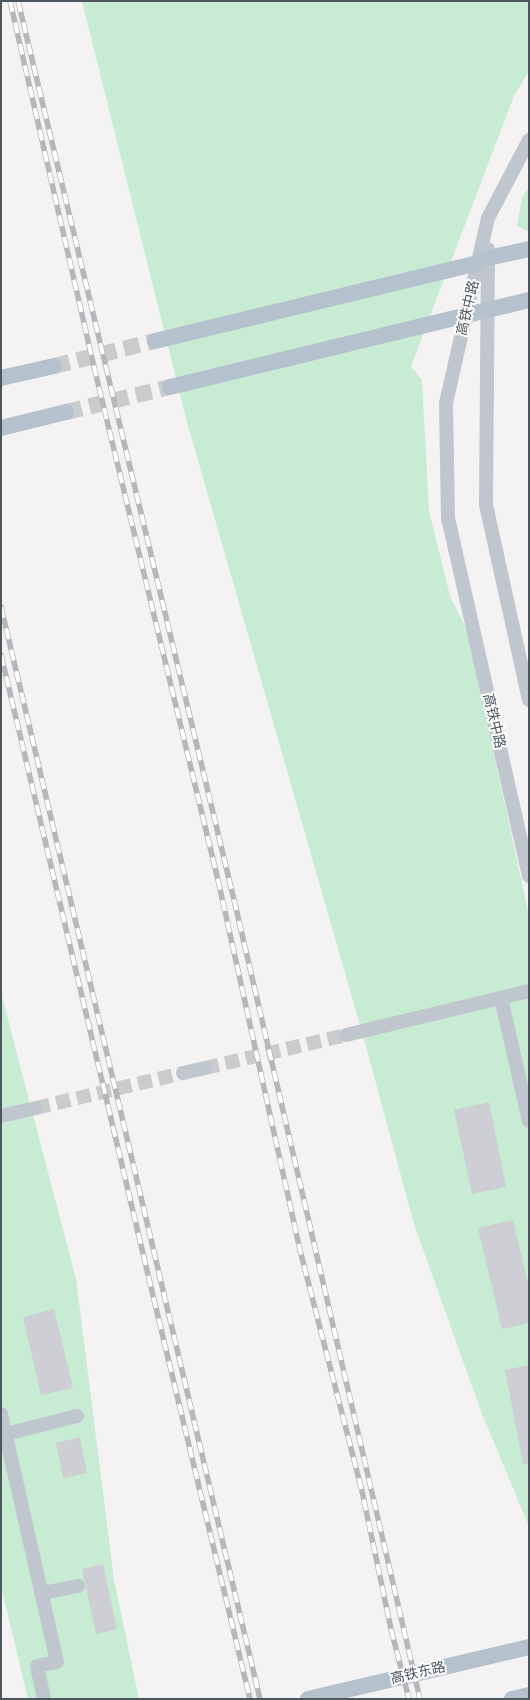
<!DOCTYPE html>
<html>
<head>
<meta charset="utf-8">
<style>
	body { margin:0 }
	#map { position:relative; width:530px; height:1700px; overflow:hidden; background:#f4f2f2; font-family:"Alegreya Sans",sans-serif }
	canvas { display:block }
	.frame { position:absolute; inset:0; border:2px solid #4c565d; pointer-events:none }
</style>
</head>
<body>
<div id="map">
<canvas width="530" height="1700"></canvas>
<div class="frame"></div>
</div>
<script>
const context = document.querySelector('canvas').getContext('2d');
context.lineJoin = 'round';
function fill(path, color) {
  context.fillStyle = color;
  context.fill(path, 'evenodd');
}
function trace(path, color, width, dash) {
  context.strokeStyle = color;
  context.lineWidth = width;
  context.lineCap = dash ? 'butt' : 'round';
  context.setLineDash(dash || []);
  context.stroke(path);
}
function write(font, color, halo, rows, align = 'center') {
  context.font = font + ' "Alegreya Sans","Noto Sans SC",sans-serif';
  context.lineWidth = 4;
  context.setLineDash([]);
  context.textBaseline = 'middle';
  context.strokeStyle = halo;
  context.fillStyle = color;
  for (const [text, x, y, turn = 0] of rows) {
    context.save();
    context.translate(x, y);
    context.rotate((+turn || 0) * Math.PI / 180);
    context.textAlign = isNaN(turn) ? turn : align;
    if (halo) context.strokeText(text, 0, 0);
    context.fillText(text, 0, 0);
    context.restore();
  }
}
fill(new Path2D(`
	M82,1H529V71L514,96L411,366L422,380L429,511L450,596L467,630L529,916V1526L482,1414L414,1224L364,1039L187,422Z
	M529,186V232L517,226L522,198Z
	M1,993L76,1279L114,1580L139,1699H28L1,1586Z`), '#c7ebd3');
fill(new Path2D(`
	M489,1102L506,1187L472,1194L454,1110Z
	M513,1220L529,1288V1323L502,1329L478,1228Z
	M54,1309L73,1388L41,1395L23,1317Z
	M529,1365V1464H523L505,1370Z
	M80,1437L87,1473L63,1478L56,1443Z
	M103,1564L117,1629L96,1634L82,1569Z`), '#cdcfd4');
trace(new Path2D(`
	M205,1068L346,1035
	M36,1108L183,1073`), '#cacbcd', 14, [14, 7]);
trace(new Path2D(`
	M54,366L155,341
	M66,412L170,387`), '#cacbcd', 16, [16, 8]);
trace(new Path2D(`
	M529,140L488,218L446,403L448,518L529,876
	M488,249L486,505L529,700
	M501,998L529,1121
	M346,1035L529,991
	M183,1073L205,1068
	M1,1116L36,1108
	M1,1414L57,1662L37,1666L44,1699
	M6,1434L77,1416
	M42,1593L78,1586`), '#bfc6cd', 14);
trace(new Path2D(`
	M155,341L478,263L488,258L529,249
	M1,378L54,366
	M170,387L529,300
	M1,428L66,412
	M308,1699L529,1647
	M512,1699L529,1695`), '#b5c2cd', 16);
const rail = new Path2D(`
	M10,1L95,371L218,880L300,1250L362,1491L391,1629L409,1699
	M18,1L235,904L420,1699
	M1,607L260,1699
	M1,655L150,1283L250,1699`);
trace(rail, '#b5b7bb', 5.5);
trace(rail, '#fff', 4, [11]);
write('14px', '#4c565d', '#fff', [
	["高铁中路",468,308,-77],
	["高铁中路",494,721,77],
	["高铁东路",418,1673,-13]
]);
</script>
</body>
</html>
